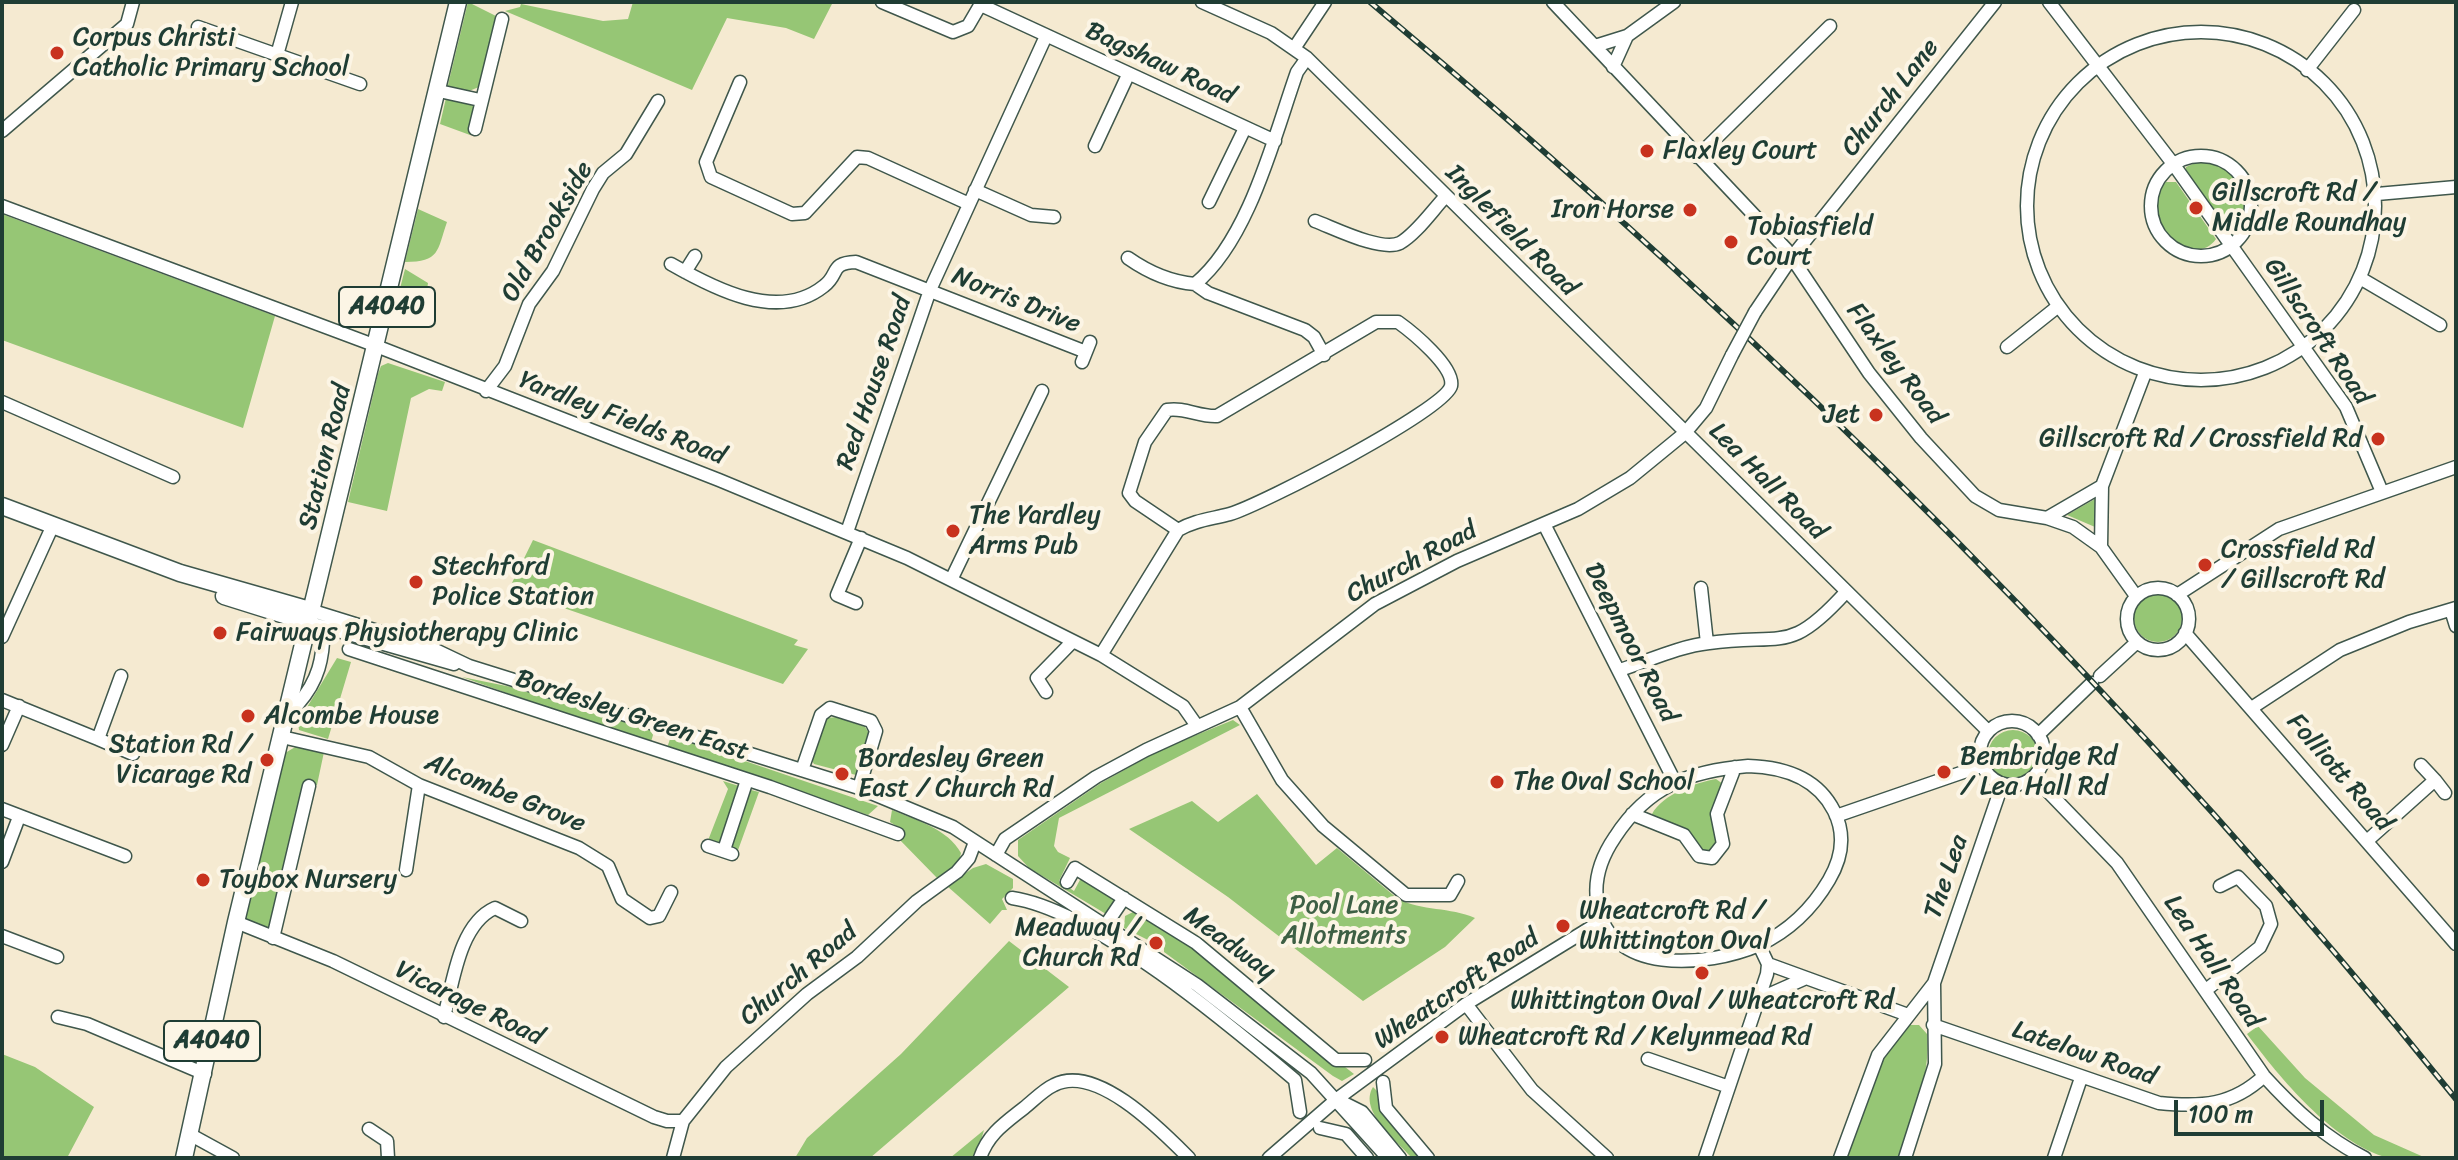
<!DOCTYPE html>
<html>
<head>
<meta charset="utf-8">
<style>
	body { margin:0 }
	#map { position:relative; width:2458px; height:1160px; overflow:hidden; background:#f5ead1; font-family:Sriracha,sans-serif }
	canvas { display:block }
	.frame { position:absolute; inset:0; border:4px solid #1f3d34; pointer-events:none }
	.scale { position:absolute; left:2174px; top:1100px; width:150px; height:36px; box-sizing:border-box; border:4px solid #1f3d34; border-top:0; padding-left:10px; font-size:24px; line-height:28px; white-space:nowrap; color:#1f3d34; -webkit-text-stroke:6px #fcf5e5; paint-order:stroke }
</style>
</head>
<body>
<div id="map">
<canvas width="2458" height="1160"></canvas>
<div class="frame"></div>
<div class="scale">100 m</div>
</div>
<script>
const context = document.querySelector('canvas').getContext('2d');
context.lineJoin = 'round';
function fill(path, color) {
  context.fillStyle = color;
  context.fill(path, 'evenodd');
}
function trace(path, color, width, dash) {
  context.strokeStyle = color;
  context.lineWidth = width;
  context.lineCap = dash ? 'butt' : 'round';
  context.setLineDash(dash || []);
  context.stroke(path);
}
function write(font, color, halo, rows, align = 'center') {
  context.font = font + ' Sriracha,sans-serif';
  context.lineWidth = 8;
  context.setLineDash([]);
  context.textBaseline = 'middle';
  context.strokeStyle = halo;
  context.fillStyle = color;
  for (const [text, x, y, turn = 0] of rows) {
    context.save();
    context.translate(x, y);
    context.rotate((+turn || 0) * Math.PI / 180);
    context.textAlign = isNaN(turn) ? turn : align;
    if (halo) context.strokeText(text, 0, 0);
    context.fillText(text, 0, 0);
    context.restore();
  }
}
fill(new Path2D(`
	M468,2L498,17L479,87L464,93L447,89Z
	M633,2H833L814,39L786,28L727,18L692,90L505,11L520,7L521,4L603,21L628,19Z
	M446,98L474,106L470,135L440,124Z
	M2204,159C2217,165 2234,169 2242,182C2251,197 2252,234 2227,229L2185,174L2186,167Z
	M2166,182H2176L2216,239C2202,259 2174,248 2162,230C2154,217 2157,200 2160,186Z
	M418,209L447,222C437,251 440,262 405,262Z
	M2,214L275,316L243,428L2,340Z
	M405,269L428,283L422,323L394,312Z
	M388,363L445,382L442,391L429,389L411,398L387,511L348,502L378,374L381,366Z
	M2095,499V527L2067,515Z
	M533,540L798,640L794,645L808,649L783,684L509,589Z
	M2134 618a24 24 0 1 1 48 0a24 24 0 1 1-48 0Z
	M337,658L351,662L328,739L299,730L298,722Z
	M462,677L536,692L651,730L653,735L651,742H644Z
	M837,717L865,727L869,733L856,775L814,764L811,759L827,718Z
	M1233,720L1240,725L1059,818L1054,846L1058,852L1070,858L1059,881L1074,891L1081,878L1111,896L1114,901L1106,914L1029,868L1018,856V840L1101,783L1162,749Z
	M1988 755a25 25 0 1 1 50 0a25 25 0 1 1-50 0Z
	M671,736L878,806L868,815L667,748Z
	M297,746L324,752L317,785L305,783L272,931L245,921L285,753Z
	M1716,779L1723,784L1713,817L1719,844L1708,856L1652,814C1663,794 1695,783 1716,779Z
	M723,781L739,786L722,844L707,843L728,789Z
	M751,790L759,792L737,853L729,848Z
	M1257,794L1316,865L1337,848L1398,899C1422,911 1450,907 1475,918L1445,947L1363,1001L1228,897L1129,829L1192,801L1218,822Z
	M892,810C916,820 948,829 961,853L959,862L938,879L897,837L901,829L890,822Z
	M986,864L1013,879V888L1002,899L1007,910H1002L990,924L947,886L973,868Z
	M1135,911L1191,946L1354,1074L1342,1081L1333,1076L1164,952V948L1124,928L1125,916Z
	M1009,941L1069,987L870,1158H795L807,1138L901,1054Z
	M1910,1025H1919L1927,1034C1931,1078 1912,1117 1898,1158H1847L1883,1056Z
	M2258,1026L2305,1078L2374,1135L2426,1158C2414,1158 2399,1160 2388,1158C2332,1142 2280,1078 2247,1034Z
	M2,1054L35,1067L94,1107L67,1158H2Z
	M1373,1087L1382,1096V1112L1422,1158H1412C1397,1141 1358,1111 1373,1087Z
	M984,1130L976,1158H950Z`), '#96c675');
const minor = new Path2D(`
	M882,2L953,32L968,26L982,2
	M1202,2L1271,33L1307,58L1988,731
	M1553,2L1786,249L1869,373L1921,438L1975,496L1999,510L2047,518L2073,527L2101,547L2136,596
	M2049,2L2174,165L2346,407L2382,492
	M983,6L1275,141
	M198,27L360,84
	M2027 206a174 174 0 1 1 348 0a174 174 0 1 1-348 0Z
	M1595,46L1627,36L1674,2
	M1295,47L1325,2
	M277,55L292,2
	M1613,67L1627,36
	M2307,70L2354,10
	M740,82L706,162L711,177L792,214L805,213L857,157L868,158L967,203
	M439,91L480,100
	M475,129L502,19
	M2,131L127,24L133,2
	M1095,146L1128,75
	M2151 206a50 50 0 1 1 100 0a50 50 0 1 1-100 0Z
	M1697,157L1830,26
	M975,190L1031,215L1054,217
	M2377,194L2456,187
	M1209,202L1245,128
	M2,206L371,344L719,480L907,558L1101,655L1183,706L1197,726
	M1315,221C1334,228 1381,252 1400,243C1416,234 1432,211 1445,197
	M1128,258C1148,272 1170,282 1195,284C1249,240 1274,137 1297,72L1307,58
	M671,264C713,288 778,323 824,286C840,274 829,263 856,262L1086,352
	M685,272L695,256
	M2360,278L2440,325
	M1195,284L1208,293L1305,330L1314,337L1324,355
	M1755,312L1792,257L1995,2
	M2007,347L2056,308
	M1082,362L1090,342
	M486,391L505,366L529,304L553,271L593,189L603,173L626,154L658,101
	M2,402L173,477
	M2047,518L2102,486
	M1544,524L1675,782
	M847,532L930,290L1046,36
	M2101,547L2102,486L2145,373
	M952,578L1042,391
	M1701,588L1707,643
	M2127 619a31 31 0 1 1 62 0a31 31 0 1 1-62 0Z
	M2177,595L2279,529L2456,467
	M856,603L837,595L861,538
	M2451,610L2456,626
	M313,611L429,647L469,666L859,788L953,827L1197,985L1311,1073L1388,1158
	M310,623L454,664
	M2185,633L2456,944
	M2,637L53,525
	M349,649L770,787L898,834
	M1101,655L1178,530L1135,501L1129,493L1145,442L1167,410C1185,407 1199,417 1217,416L1376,322H1398C1412,332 1455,367 1451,386C1445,410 1261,505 1230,514C1212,519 1195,520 1178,530
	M1620,670C1648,661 1680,646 1709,643C1784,633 1789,655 1846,592
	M2100,676L2137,642
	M1046,692L1037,678L1073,641
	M2,700L98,739L121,676
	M289,705L298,704C319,680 323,659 324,627
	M1240,707L1282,780L1323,826L1406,895H1450L1458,881
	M2253,707L2340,650L2409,622L2456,608
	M1980 753a32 32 0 1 1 64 0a32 32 0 1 1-64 0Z
	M2038,735L2092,683
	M282,737L369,757L419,785L579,848L608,866L622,899L650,918L659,916L671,892
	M98,739L133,754
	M2,745L19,706
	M2421,765L2435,780
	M1748,766C1783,767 1817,777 1834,811C1846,835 1842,858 1829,880C1812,909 1789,931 1759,945C1708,967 1606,977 1597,900C1594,877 1602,856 1615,837C1648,786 1689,771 1748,766Z
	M802,770L821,715L830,708L871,721L876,731L859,788
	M2034,777L2117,863L2264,1076C2294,1109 2325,1138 2365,1158
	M2,809L125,856
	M1632,814L1684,835L1699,856L1712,858L1723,844L1717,814L1735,767
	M1836,816L1981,766
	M2368,840L2435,780L2445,793
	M708,846L732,854
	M724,850L747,780
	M996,855L1005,839L1096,777L1146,750L1240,707L1375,604L1457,561L1578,509L1630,478L1685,433L1706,408L1732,355
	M2,862L19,817
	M406,870L419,785
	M1067,882L1075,868L1196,943L1336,1060H1365
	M1012,898C1094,910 1230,1025 1295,1080L1300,1112
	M236,922L333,961L654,1117L667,1121H683
	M1103,929L1124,898
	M2,936L57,957
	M273,938L309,786
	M1768,964L1908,1015
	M2206,990L2260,947L2271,924L2266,906L2238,877L2220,886
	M1761,998L1804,979
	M1466,1004L1532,1090L1607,1158
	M58,1017L87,1024L205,1074
	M444,1017C453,983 459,924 495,908L521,921
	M1933,1025L2159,1103C2201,1107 2232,1106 2264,1076
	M1648,1059L1729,1087
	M1383,1082L1386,1108L1428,1158
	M1344,1103L1362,1112L1400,1158
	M1320,1128L1346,1134L1367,1158
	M369,1129L387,1141L388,1158
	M191,1135L233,1158
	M673,1158L683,1121L726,1067L807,994L857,957L917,901L957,872L969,858L975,842
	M980,1158C988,1134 1005,1123 1024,1108C1033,1101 1043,1090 1054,1085C1096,1063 1161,1130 1189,1158
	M1269,1158L1337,1099L1466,1004L1603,920
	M1705,1158L1767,974L1768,964L1759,945
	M1840,1158L1878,1055L1934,983
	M1905,1158L1935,1064L1934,983L2002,785
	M2054,1158L2081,1078`);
const major = new Path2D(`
	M2,506L180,573L313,611
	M224,596L310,623
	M184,1158L236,922L458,2`);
trace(minor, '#3f574c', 15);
trace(major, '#3f574c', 19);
trace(minor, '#fff', 12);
trace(major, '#fff', 16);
const rail = new Path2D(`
	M1370,2C1765,333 2132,697 2456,1099`);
trace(rail, '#1f3d34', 6);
trace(rail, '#fcf5e5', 3, [9]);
const minorBridge = new Path2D(`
	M1732,355L1755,312`);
trace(minorBridge, '#3f574c', 15, []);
trace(minorBridge, '#fff', 12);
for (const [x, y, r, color] of [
	[57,53,8,"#c8321e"],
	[1647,151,8,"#c8321e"],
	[2196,208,8,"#c8321e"],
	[1690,210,8,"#c8321e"],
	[1731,242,8,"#c8321e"],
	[1876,415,8,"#c8321e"],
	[2378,439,8,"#c8321e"],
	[953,531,8,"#c8321e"],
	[2205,565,8,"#c8321e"],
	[416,582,8,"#c8321e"],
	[220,633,8,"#c8321e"],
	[248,716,8,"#c8321e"],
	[267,760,8,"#c8321e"],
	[1944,772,8,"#c8321e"],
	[842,774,8,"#c8321e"],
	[1497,782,8,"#c8321e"],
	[203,880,8,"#c8321e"],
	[1563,926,8,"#c8321e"],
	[1156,943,8,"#c8321e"],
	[1702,973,8,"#c8321e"],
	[1442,1037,8,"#c8321e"]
]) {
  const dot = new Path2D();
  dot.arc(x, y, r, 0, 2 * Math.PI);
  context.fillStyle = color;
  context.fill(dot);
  trace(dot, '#fcf5e5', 3);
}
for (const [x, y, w] of [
	[387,307,96],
	[212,1041,96]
]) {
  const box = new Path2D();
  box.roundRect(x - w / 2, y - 20, w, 40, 6);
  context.fillStyle = '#fcf5e5';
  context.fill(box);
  trace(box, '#1f3d34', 2);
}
write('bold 24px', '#1f3d34', null, [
	["A4040",387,307],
	["A4040",212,1041]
]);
write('26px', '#1f3d34', '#fcf5e5', [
	["Corpus Christi",73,38],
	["Catholic Primary School",73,68],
	["Flaxley Court",1663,151],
	["Gillscroft Rd /",2212,193],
	["Middle Roundhay",2212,223],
	["Iron Horse",1674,210,"right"],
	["Tobiasfield",1747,227],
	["Court",1747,257],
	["Jet",1860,415,"right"],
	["Gillscroft Rd / Crossfield Rd",2362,439,"right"],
	["The Yardley",969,516],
	["Arms Pub",969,546],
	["Crossfield Rd",2221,550],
	["/ Gillscroft Rd",2221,580],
	["Stechford",432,567],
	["Police Station",432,597],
	["Fairways Physiotherapy Clinic",236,633],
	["Alcombe House",264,716],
	["Station Rd /",251,745,"right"],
	["Vicarage Rd",251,775,"right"],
	["Bembridge Rd",1960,757],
	["/ Lea Hall Rd",1960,787],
	["Bordesley Green",858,759],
	["East / Church Rd",858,789],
	["The Oval School",1513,782],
	["Toybox Nursery",219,880],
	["Wheatcroft Rd /",1579,911],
	["Whittington Oval",1579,941],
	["Meadway /",1140,928,"right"],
	["Church Rd",1140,958,"right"],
	["Whittington Oval / Wheatcroft Rd",1702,1001,"center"],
	["Wheatcroft Rd / Kelynmead Rd",1458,1037]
], 'left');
write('26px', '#1f3d34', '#fcf5e5', [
	["Bagshaw Road",1160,64,25],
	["Church Lane",1891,98,-52],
	["Inglefield Road",1511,231,45],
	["Old Brookside",548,232,-60],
	["Norris Drive",1016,301,22],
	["Gillscroft Road",2317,332,56],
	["Flaxley Road",1895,364,53],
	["Red House Road",875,383,-71],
	["Yardley Fields Road",622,419,21],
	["Station Road",326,457,-76],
	["Lea Hall Road",1767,482,45],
	["Church Road",1412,563,-28],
	["Deepmoor Road",1630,643,63],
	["Bordesley Green East",632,716,18],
	["Folliott Road",2339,773,49],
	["Alcombe Grove",505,794,22],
	["The Lea",1947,877,-71],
	["Meadway",1229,944,36],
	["Lea Hall Road",2212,962,56],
	["Church Road",799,975,-40],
	["Wheatcroft Road",1457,990,-34],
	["Vicarage Road",469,1004,26],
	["Latelow Road",2084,1054,19]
]);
write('26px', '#3d5f44', '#fcf5e5', [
	["Pool Lane",1344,906],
	["Allotments",1344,936]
]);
</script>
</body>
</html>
